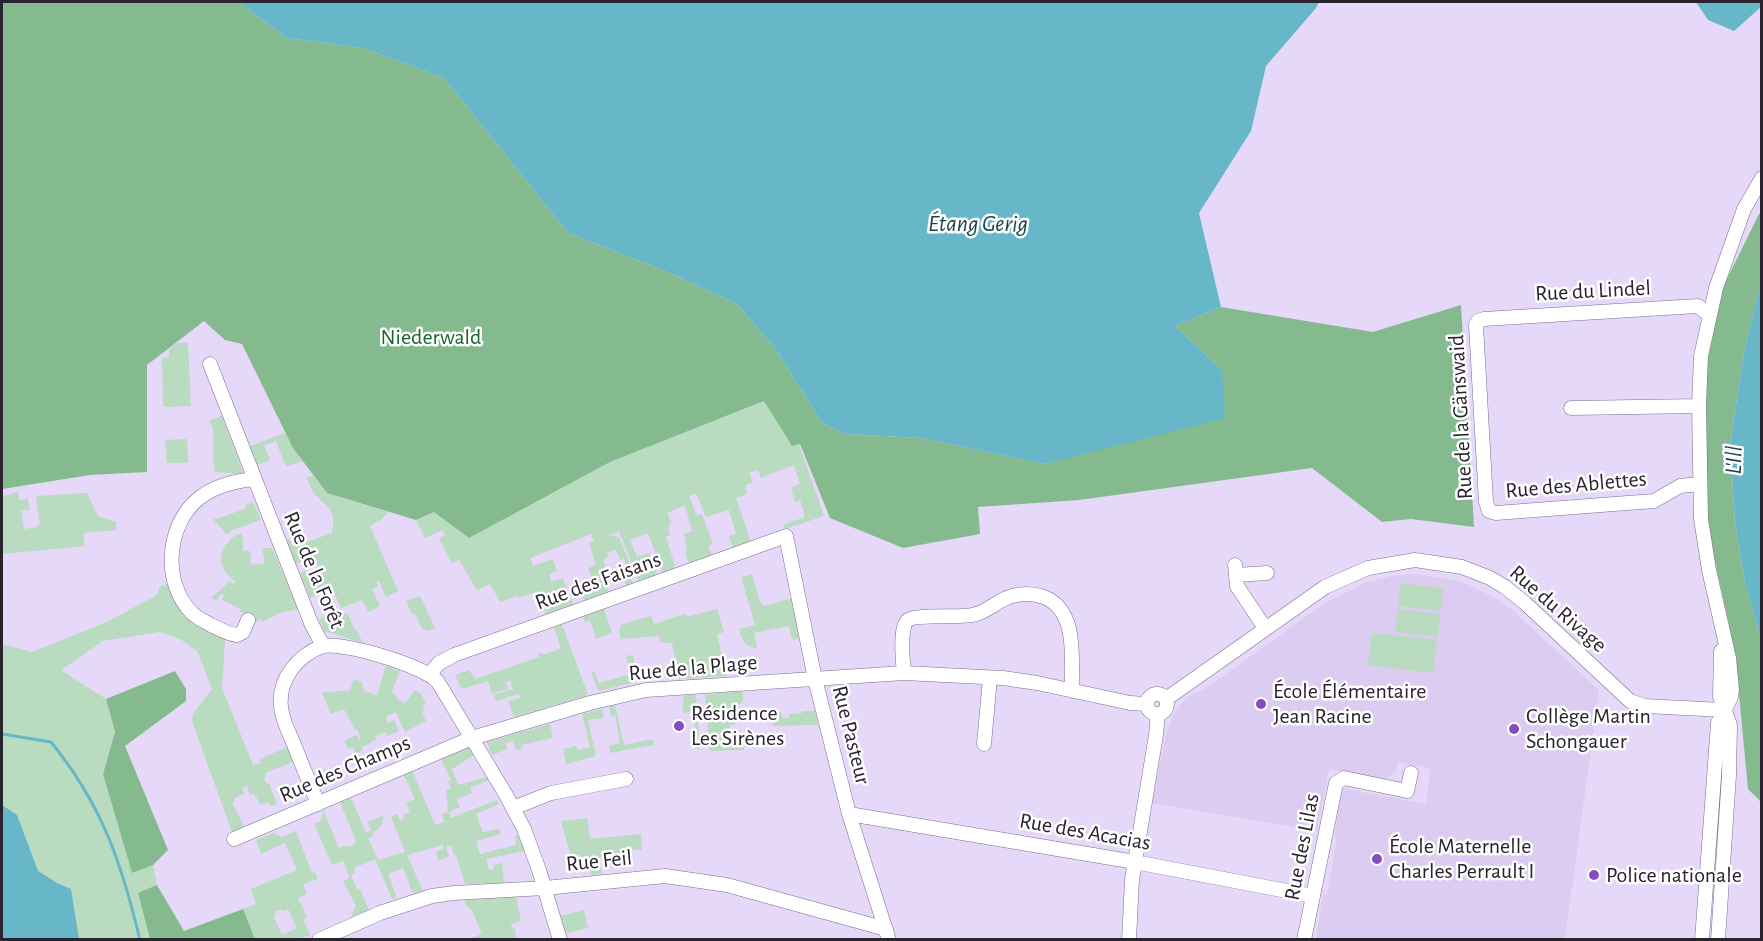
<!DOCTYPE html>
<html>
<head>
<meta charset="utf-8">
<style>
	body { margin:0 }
	#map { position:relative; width:1763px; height:941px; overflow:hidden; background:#e6d8f8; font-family:"Alegreya Sans",sans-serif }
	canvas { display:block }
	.frame { position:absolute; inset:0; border:3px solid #28232e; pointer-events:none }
</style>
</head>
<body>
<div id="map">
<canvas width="1763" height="941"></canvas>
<div class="frame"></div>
</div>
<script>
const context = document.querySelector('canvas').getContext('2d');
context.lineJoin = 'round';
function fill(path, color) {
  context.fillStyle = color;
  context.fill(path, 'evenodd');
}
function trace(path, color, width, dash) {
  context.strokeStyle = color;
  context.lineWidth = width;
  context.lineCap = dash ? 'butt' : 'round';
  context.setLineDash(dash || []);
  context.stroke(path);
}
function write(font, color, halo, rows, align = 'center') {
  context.font = font + ' "Alegreya Sans",sans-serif';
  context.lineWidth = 5;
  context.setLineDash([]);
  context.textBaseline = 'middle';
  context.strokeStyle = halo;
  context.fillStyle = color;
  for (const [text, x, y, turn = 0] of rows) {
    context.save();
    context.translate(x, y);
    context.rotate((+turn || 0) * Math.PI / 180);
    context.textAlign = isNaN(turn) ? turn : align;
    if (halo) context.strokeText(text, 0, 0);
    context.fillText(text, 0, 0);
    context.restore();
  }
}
fill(new Path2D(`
	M1415,574L1455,580L1467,584L1497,599L1510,608L1599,690L1565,939H1316L1323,895H1327L1337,837L1334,836L1342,791L1345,789L1426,804L1430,768L1398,762L1396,771L1385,780L1329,769L1317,831L1152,803L1167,730L1175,712L1187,697L1205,689L1325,603L1364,583L1391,576Z`), '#dcccf2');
fill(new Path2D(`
	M177,343H188L191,406L165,407L163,405L162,358L169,357V349Z
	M765,401L792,446L799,444L824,516L785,529L783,525L805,517L800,500L795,502L791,488L800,484L794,465L761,478L758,470L749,473L753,482L745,485L747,494L736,498L751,542L733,548L729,536L736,534L729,510L706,517L696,493L689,496L697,516L702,514L713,544L708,546L712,556L689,564L685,552L687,551L684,534L692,531L685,505L667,513L671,523L668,528L670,535L666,537L676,569L663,573L648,533L630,540L637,557L649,553L657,575L639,582L619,531L609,536L619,537L633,572L629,574L633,584L626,586L622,573L628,571L624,559L620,560L616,550L607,552L608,557L603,560L606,569L605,570L608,593L585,602L580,590L594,584L588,568L596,565L589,543L594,541L591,534L530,558L533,566L553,559L557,571L549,574L551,582L563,578L573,605L546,615L541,594H537L536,592L518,598L517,596L500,602L490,584L477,590L459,560L452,563L439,538L445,535L442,530L425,538L416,520L434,512L469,538L610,462Z
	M222,416L243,472L242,474L214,472L213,427L209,421Z
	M285,433L302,461L286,467L276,441L264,446L270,460L257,465L250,446Z
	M187,439L188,463H167L165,440Z
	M313,475L327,493L388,512L382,519L370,526L398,591L386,597L379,581H376L378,586L372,589L380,606L368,612L362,600L341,608L333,590L310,598L300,573L306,571L313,584L324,579L314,557L296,564L286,540L289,539L293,547L332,533C336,511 331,510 316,496C312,492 309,483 307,478Z
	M18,492L19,500L28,499L30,510L21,511L24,529L37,527V525H40L36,496L87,493L98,516L116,522V530L83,533L85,546L2,554V496Z
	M253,502L261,520L233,530L227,535L213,519L220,518L246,508L245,505Z
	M242,533L243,551H250L251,565L265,563L262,548H272L298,609L279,613L263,622L260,619L253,624L251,621L252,613L248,612L246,614L240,611L241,609L222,600L224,595L220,594L217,601L211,598L229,582L234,584L236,582C231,578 226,574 223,568C217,553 228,537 242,533Z
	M752,574L760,602L764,606L792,598L801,638L792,640L789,626L754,633L757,648C746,649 741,638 739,629L755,625L741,577Z
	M172,583L225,639L222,688L253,765L261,763L260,759L287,747L293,762L265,773L266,777L264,778L267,784H269L277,804L270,806L268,802L261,805L254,794L250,795L247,786L242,788L244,794L234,798L235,801L232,803L244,826L232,832L192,721L193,714L212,689L197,651L180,639L160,632L103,641L61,670L106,699L115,732L103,774L132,873L153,865L157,885L138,893L150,939H2V644L32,652L107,622L157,595L160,586Z
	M1401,583L1443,588L1441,611L1398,606Z
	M420,596L435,628L426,631L425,629L423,630L415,614H412L406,601Z
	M604,609L612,633L596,639L590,620L585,622L583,617Z
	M717,609L724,632L717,634L726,676L679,679L672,643L660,642L659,636L621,639L619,630L621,629L620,625L651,616L654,624L685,614L687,617Z
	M1398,609L1440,614L1438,637L1395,632Z
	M347,613L355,630L356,629L363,643L324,631L319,619L325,616L328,621Z
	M562,624L588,695L514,717L508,701L520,698L519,694L496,701L494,695L513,689L510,681L506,682L508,689L492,694L488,681L462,689L455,675L469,670L475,679L539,657L538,654L542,653L544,654L561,649L554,627Z
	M1372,633L1437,640L1433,673L1368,665Z
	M633,655L636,682L598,691L591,672L594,671L599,683L631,674L626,656Z
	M386,666L400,671L392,691L399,700L405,703L415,690L421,694L426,703L422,705L425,710L422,712L426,721L405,732L396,712L386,717L388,723L394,720L399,731L387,736L385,732L375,736L376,740L362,747L363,750L356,754L353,747L349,749L344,741L357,735L359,741L361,740L357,729L355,730L344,709L331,714L322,693L350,690L354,679L362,682L364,691L377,695Z
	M728,692H743V701L739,705L734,706L735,724L730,725L731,741H743L744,750L710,751L705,695Z
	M684,695H696L700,749H695L694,731H696L692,712L682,713Z
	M615,705L624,745L653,739L654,745L610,753L609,746L620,743L615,715L611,716L609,707Z
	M602,709L604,718L588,720L596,756L566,764L563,749L576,746L578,750L590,747L582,714Z
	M802,711H815L818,725L772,726V713L781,712L782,718H789V714L802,713Z
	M550,724L553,738L521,745L522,749L516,750L513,741L505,743L507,749L492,755L487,742Z
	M466,747L470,748L474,755L452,769L458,785L487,777L489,780L470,788L472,793L457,799L460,807L449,812L451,818L497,800L499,804L476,814L483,832L499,829L501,834L476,841L480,854L516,845L515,836L518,835L525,851L486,859L489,870L494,869L493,865L502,863L504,883L465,884L456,855H454L451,845L446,847L449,856L438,861L436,852L444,849L443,845L407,855L423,891L413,893L403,868L388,874L397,898L392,899L375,859L354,868L355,873L351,875L357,889H360L369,910L351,917L356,906L343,881L350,878L343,861L332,865L314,824L321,821L323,809L339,848L347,845L348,847L355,844L356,841L340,802L351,798L366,833L371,830L368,822L383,816L384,817L379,829L373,832V836L368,838L378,860L405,852L391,817L397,814L400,820L404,818L403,815L410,812L406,804L415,799L403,774L412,770L435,825L444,822L442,814L448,812L446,791L451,788L448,781L451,780L440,757Z
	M587,818L590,839L641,834L642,850H628V855L600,857L602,874L591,875L590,870H583L580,855L571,857L561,821Z
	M296,831L312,873L315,872L318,879L303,884L307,894L298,898L307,917L303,919L310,935L298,939H255L243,909L256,904L251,889L297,870L285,843L261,854L256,840L274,833L282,837ZM282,909L283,911L288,909L297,928L282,935L273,916L276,915L275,912Z
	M501,896H516L521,921L511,924L512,929L515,928L516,939H467L482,934L472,910L467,907L464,899Z
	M584,910L588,928L566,933L561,916Z`), '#b9dbbf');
fill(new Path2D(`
	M2,2H238L287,38L363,48L444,78L568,233L665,271L737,304L777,351L822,423L845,434L921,438L1046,464L1222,370L1175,326L1221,307L1373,332L1461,305L1474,527L1411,519L1382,522L1312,468L1079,500L978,507L980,534L903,548L830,518L800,444L792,446L764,401L610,462L469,538L434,512L416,520L327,493L293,448L242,344L225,340L204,321L147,365V472L90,475L2,489Z
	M1761,213V281L1744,352L1730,445L1735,522L1745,583L1761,639V802L1748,789L1735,652L1706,520L1704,427L1708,348L1723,287L1759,214Z
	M175,671L186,689V701L125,746L168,850L153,865L132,873L103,774L115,732L106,699Z
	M157,885L184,931L243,909L255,939H150L138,893Z`), '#85ba8f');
fill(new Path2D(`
	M238,2H1319L1316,8L1266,66L1251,131L1199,213L1221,307L1175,326L1222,370L1225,418L1045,464L921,438L845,434L822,423L777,351L737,304L665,271L568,233L444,78L363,48L287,38Z
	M1696,2H1761V7L1734,31L1708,20Z
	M1761,281V639L1745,583L1735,522L1730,445L1744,352Z
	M2,805L17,815L38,871L57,883L71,889L79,939H2Z`), '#67b7c9');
trace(new Path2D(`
	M2,734L51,742C102,805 121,861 140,940`), '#67b7c9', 3);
const minor = new Path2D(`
	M210,364L311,623L323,646C344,642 425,666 438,682L506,795L524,829L539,870L560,940
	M1571,408L1699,406
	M1699,484L1680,486L1654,501L1496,513L1489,511L1486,502L1476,325L1478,321L1484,319L1681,307L1698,306L1708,314
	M1235,565L1237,586L1265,628
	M1236,575L1267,573
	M248,620L243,632L237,635C227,634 220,629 211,625C204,621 197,618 192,613C162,583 166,526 198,499C214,486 234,481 254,479
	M904,673C903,663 899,626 908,620C916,614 958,618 972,615C987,613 997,600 1012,596C1023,593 1033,593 1044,597C1079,611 1071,661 1072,691
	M430,674L439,663L454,655L786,536L815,679L849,814L889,940
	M1147 704a10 10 0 1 1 20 0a10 10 0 1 1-20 0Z
	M1166,699L1325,587L1368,568L1415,560L1462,567L1490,578L1505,587L1525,603L1630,701L1645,706L1723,710
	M984,744L990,678
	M318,804C310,783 301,763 293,742C288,731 282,719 281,707C278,679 298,655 323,646
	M513,808L551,793L626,779
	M849,814L1135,862L1313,896
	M234,839L472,738L590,703L646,690L904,673L1003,678L1037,683L1130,703L1147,704
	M319,940L380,913L432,896L454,893L545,888L665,876L727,885L886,929
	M1129,940L1132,880L1156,735L1158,714
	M1304,940L1336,783L1344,778L1407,791L1411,773
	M1702,940L1718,723L1731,697L1732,690L1729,658L1709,570L1701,519L1699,406L1701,356L1716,288L1744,209L1762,178
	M1718,940L1729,775L1730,725L1720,697L1721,651`);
trace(minor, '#7a6d8a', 15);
trace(minor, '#fff', 14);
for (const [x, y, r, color] of [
	[1261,704,6,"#864bc1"],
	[679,726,6,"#864bc1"],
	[1514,729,6,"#864bc1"],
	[1377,859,6,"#864bc1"],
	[1594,875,6,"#864bc1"]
]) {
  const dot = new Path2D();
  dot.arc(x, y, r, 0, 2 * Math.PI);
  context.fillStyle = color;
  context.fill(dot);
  trace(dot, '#fff', 2);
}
write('22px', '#28232e', '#fff', [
	["Rue du Lindel",1593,291,-3],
	["Rue de la Gänswaid",1461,417,-93],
	["Rue des Ablettes",1576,485,-5],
	["Rue de la Forêt",314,570,67],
	["Rue des Faisans",598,581,-20],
	["Rue du Rivage",1558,609,41],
	["Rue de la Plage",693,668,-5],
	["Rue Pasteur",851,735,76],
	["Rue des Champs",345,769,-23],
	["Rue des Acacias",1085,832,10],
	["Rue des Lilas",1302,847,-79],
	["Rue Feil",599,861,-6]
]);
write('22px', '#166631', '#fff', [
	["Niederwald",431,337]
]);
write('22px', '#28232e', '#fff', [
	["École Élémentaire",1273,691],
	["Jean Racine",1273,716],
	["Résidence",691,713],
	["Les Sirènes",691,738],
	["Collège Martin",1526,716],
	["Schongauer",1526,741],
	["École Maternelle",1389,846],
	["Charles Perrault I",1389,871],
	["Police nationale",1606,875]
], 'left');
write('italic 24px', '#1c424a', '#fff', [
	["Étang Gerig",978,224],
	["L'Ill",1734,460,-88]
]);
</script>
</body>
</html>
